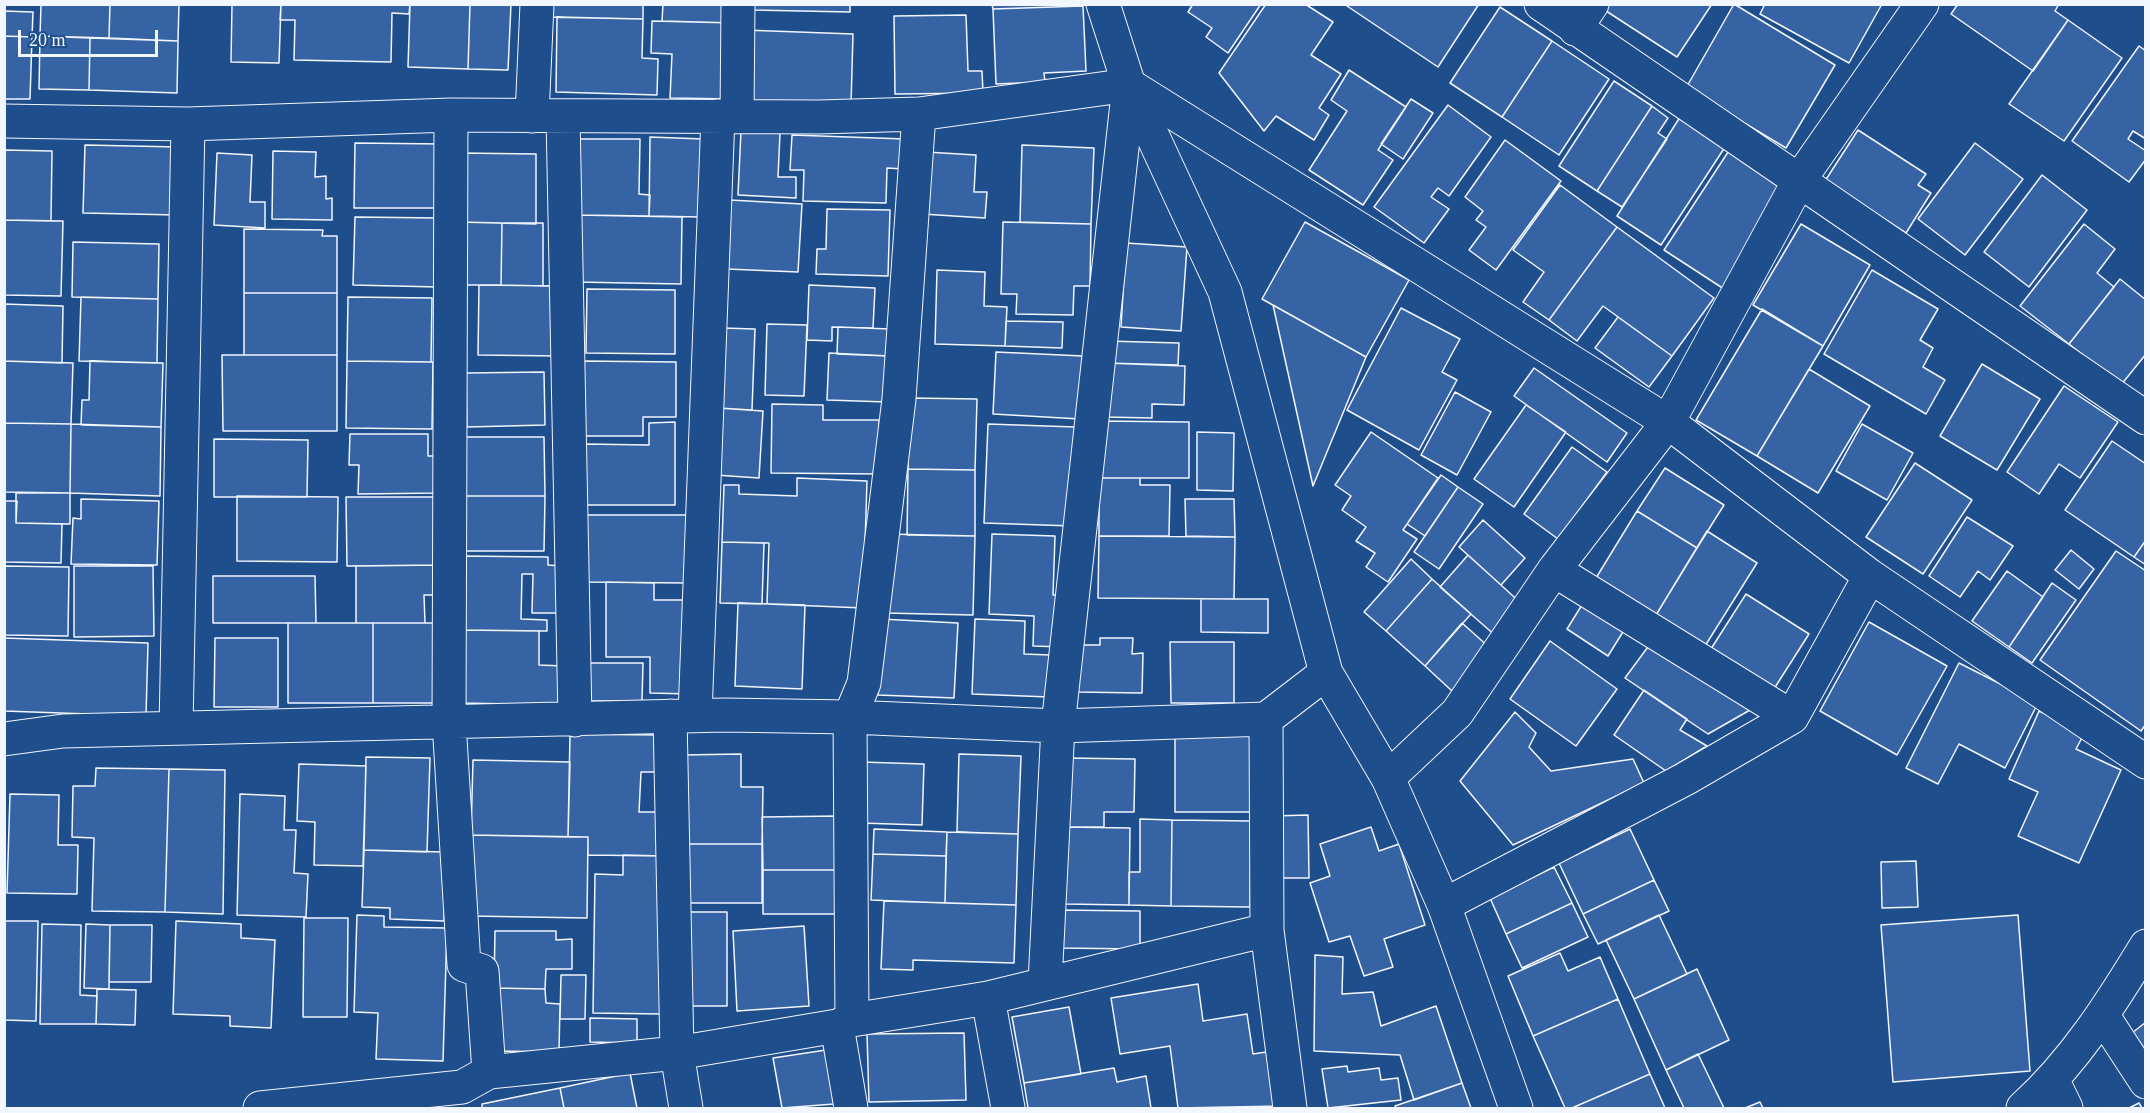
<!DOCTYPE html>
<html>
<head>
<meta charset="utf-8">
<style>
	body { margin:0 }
	#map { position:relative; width:2150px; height:1113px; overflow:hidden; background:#1f4e8c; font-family:Georgia,serif }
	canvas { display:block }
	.frame { position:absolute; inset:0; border:6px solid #f2f6ff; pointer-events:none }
	.scale { position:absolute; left:18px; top:30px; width:140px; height:27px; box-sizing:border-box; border:3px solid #f2f6ff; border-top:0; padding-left:8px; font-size:18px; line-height:21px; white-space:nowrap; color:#f2f6ff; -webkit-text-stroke:4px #1f4e8c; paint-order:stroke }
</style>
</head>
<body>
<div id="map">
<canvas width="2150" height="1113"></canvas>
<div class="frame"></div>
<div class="scale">20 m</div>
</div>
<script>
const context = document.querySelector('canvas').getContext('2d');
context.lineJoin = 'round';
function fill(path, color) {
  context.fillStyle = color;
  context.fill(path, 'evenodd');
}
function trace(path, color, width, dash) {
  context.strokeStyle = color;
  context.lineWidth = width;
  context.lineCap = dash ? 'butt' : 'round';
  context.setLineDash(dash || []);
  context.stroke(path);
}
const building = new Path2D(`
	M41,4H110L109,38L40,36Z
	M110,4H179L178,41L109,38Z
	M232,4H281L279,63L231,62Z
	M281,4H410L409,14L392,13L391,62L294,60L295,20H280Z
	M410,4H470L468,69L408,67Z
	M470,4H511L508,70L468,69Z
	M545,4H643V19L544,17Z
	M663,4H735V23L662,21Z
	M752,4H850V12L752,10Z
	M992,4H1083V6L993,9Z
	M1193,4H1261L1228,53L1206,37L1212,28L1188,12Z
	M1266,4H1305L1333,22L1311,55L1341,74L1319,108L1329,115L1314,140L1276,116L1264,131L1219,73Z
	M1344,4H1479L1438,67Z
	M1606,4H1712L1677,57L1603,9Z
	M1734,4L1835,65L1786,148L1686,88Z
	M1765,4H1882L1849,63L1760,14Z
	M1958,4H2059L2055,11L2068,20L2033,71L1951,14Z
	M1083,6L1086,71L1044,73L1045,82L996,84L993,9Z
	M1500,7L1552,41L1502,117L1450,83Z
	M4,11L33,12L32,37L4,36Z
	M966,15L968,71H982L983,93L895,94L894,16Z
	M557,17L643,19L642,58L658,59L657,95L556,92Z
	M2068,20L2122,58L2064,141L2009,104Z
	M652,21L735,23L732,99L670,98L672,54L651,53Z
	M744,30L853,34L851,105L742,102Z
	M4,36L32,37L30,99H4Z
	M40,36L90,38L89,90L39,89Z
	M90,38L178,41L177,93L89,90Z
	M1552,41L1609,79L1559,155L1502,117Z
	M2139,46L2146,51V139L2133,131L2128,139L2146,151V159L2129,182L2072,141Z
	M1349,70L1406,107L1378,150L1393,160L1363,205L1309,170L1347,111L1331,100Z
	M1614,81L1652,106L1597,191L1559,166Z
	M1411,99L1433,113L1403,159L1381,144Z
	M1448,105L1491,137L1449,196L1438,188L1431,197L1449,209L1424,243L1374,207Z
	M1652,106L1668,118L1658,133L1667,139L1622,207L1597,191Z
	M1682,114L1727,144L1661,245L1617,216Z
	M1858,130L1926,174L1918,185L1931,193L1906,233L1825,181Z
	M741,131L780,133L778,177H796V198L738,195Z
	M792,135L905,139L904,169L887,168L886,203L803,201L804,170H790Z
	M650,137L703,139L701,217L649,216Z
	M578,139H640L639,194L650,195L649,216L577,215Z
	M1505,140L1561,181L1496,270L1469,250L1486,227L1476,220L1483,211L1465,197Z
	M355,143L444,144L443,208H354Z
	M1975,143L2023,179L1965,255L1918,219Z
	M85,145L179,147L177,215L83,213Z
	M1022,145L1094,148L1091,224L1020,222Z
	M1732,146L1792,185L1724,289L1664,250Z
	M4,150L52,151L51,221L4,220Z
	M273,151L316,152L315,177L326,176V199L332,198V220L272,219Z
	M926,152L976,155L974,192H987L985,218L922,214Z
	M217,153L252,155L250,202H265V228L214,225Z
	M460,153L536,154V224L459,222Z
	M2042,175L2087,210L2029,287L1984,252Z
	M1560,185L1617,227L1549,320L1523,302L1544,272L1513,250Z
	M730,200L802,204L798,272L727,269Z
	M827,209L890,210L888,276L816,274L817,249H826Z
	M577,215L682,217L681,284L575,282Z
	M355,217L439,218L438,287L353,285Z
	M4,220L63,221L61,296L4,295Z
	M459,222L502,223L501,285H458Z
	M1003,222L1091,224L1090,286H1074L1073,315L1016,314L1017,294H1001Z
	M1305,222L1409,280L1366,357L1262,299Z
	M502,223H543V286L501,285Z
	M1801,224L1870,265L1823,346L1753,305Z
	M2084,224L2115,249L2097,273L2114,287L2069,344L2020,306Z
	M1617,227L1714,298L1672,356L1603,306L1577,341L1549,320Z
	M244,229L323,230L322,236H337V293H244Z
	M73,242L159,244L158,299L72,297Z
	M1126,243L1187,247L1181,331L1121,327Z
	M937,270L985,272L984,306L1007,307L1005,346L935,344Z
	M1872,270L1938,309L1920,340L1933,348L1923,367L1945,380L1926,414L1824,354Z
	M2120,279L2146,300V354L2121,385L2069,344Z
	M479,285L561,286L560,356L478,355Z
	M809,285L875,288L873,328L832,327V341L807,340Z
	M587,289L675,290V354L586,353Z
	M244,293H337V355H244Z
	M81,297L158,299L157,363L79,361Z
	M348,297L432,298L431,362L347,361Z
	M4,304L63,306L62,363L4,361Z
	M1273,305L1366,357L1313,486Z
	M1401,308L1460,339L1442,372L1457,380L1419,450L1347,410Z
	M1762,309L1823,346L1757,456L1696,420Z
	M1618,317L1672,356L1649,387L1595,348Z
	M1006,321L1063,322L1062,348L1005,346Z
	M767,324L807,325L804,396L765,395Z
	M838,327L890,329L889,356L837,354Z
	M722,328L755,329L752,410L718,408Z
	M1106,341L1179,343L1178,365L1105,363Z
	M996,352L1083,356L1080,419L993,414Z
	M829,353L889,356L887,402L827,400Z
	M222,355H337V431H223Z
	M4,361L73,363L71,424L4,423Z
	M90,361L163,363L161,427L81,425L82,400H89Z
	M347,361L433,362L432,429L346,428Z
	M582,361L676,362V417H643V436H582Z
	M1105,363L1185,366L1184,405L1152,404V418L1103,417Z
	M1982,364L2040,399L1997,470L1940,436Z
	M1534,368L1627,433L1607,462L1514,396Z
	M1809,369L1870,406L1818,493L1757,456Z
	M544,372L545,425L467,427L466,373Z
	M2064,386L2118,422L2080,478L2059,464L2039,494L2007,472Z
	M1455,392L1491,412L1457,475L1421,455Z
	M910,398L977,399L975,470L908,469Z
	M772,404L823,405V420H879V474L771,473Z
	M1526,405L1566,432L1514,507L1474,479Z
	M718,408L763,411L759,478L715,475Z
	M1099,421L1189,422V478H1099Z
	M675,422V505H585V444L649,445V423Z
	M4,423L71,424L70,493L4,492Z
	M71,424L161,427L160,496L70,493Z
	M988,424L1075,427L1072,526L984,523Z
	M1862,424L1913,453L1887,500L1836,471Z
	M1197,432L1234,433L1233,491L1197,490Z
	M1371,432L1438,478L1403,530L1417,539L1388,582L1366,567L1375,553L1356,541L1366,527L1342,510L1351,496L1335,485Z
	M350,434H428V456H439V493L358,494L359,465H349Z
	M464,437H544L545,496H464Z
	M214,439L308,440L307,497H214Z
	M2112,441L2146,464V540L2134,557L2065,510Z
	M1572,447L1607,472L1558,539L1524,514Z
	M1915,463L1972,500L1923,574L1866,537Z
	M1665,468L1724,505L1697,548L1637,511Z
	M908,469L975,470V536L907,535Z
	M1441,475L1458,487L1425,536L1407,524Z
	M797,478L867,481L863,608L767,604L769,543L722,542L724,485H739V494L797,496Z
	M1099,478H1140V485H1170L1169,536H1099Z
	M1458,487L1483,504L1439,569L1414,552Z
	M16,493H70V524L16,523Z
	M237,496L338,497L337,562L237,561Z
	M464,496H545L544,551H464Z
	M346,497H440V565L347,566Z
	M81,499L159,501L157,565L71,564L73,518L81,519Z
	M1185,499H1234L1235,537L1186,536Z
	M4,501H17L16,523L62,524L61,563L4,562Z
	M1637,511L1697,548L1656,615L1596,578Z
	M586,515H688L687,583L586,582Z
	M1967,517L2013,546L1990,580L1978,571L1960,597L1929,576Z
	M1483,520L1525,558L1501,585L1459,547Z
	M1707,531L1757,563L1705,646L1656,615Z
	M886,534L975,536L973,615L884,613Z
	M992,534L1055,536L1053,595H1065L1063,647L1033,646L1034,616L989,614Z
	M1099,536L1235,537L1234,599L1098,598Z
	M2146,540V565L2134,557Z
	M722,542L764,543L762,604L720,603Z
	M2071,550L2094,569L2079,589L2055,570Z
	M2116,551L2146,571V724L2141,731L2040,660Z
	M1468,555L1524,606L1497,637L1440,587Z
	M463,556L548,557V565L561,566L559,613H532L533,574H522L521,619L547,620V631L462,630Z
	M1411,559L1432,579L1386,631L1364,612Z
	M440,565V595H424L425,623H356V566Z
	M4,566L69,567L68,636L4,635Z
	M74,566H153L154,636L74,637Z
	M2007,571L2043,597L2009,647L1972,621Z
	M213,576H315L316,623H213Z
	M1432,579L1471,614L1425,666L1386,631Z
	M606,582L654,583V600H690V694L650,693V657H606Z
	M2052,583L2076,600L2032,663L2009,647Z
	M1746,594L1809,634L1772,692L1709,652Z
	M1201,599H1268V633L1201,632Z
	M1585,600L1626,627L1608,656L1567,629Z
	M738,603L805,605L802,689L735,686Z
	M881,619L958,623L954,698L878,695Z
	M975,619L1025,621L1024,654L1050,655L1049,697L972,694Z
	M1869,622L1947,666L1897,755L1820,711Z
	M288,623H373V703H288Z
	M373,623H438V703H373Z
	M1462,623L1490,648L1452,691L1425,666Z
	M462,630L539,631V665L564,666L563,705L460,703Z
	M1656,636L1757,706L1708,734L1625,678Z
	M4,638L148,643L146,716L4,711Z
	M215,638H278V707H214Z
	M1100,638H1133L1132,654L1143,653L1142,693L1076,692V645H1100Z
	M1550,641L1617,689L1576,746L1510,699Z
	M1170,642H1234V703H1171Z
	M590,663H643L642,701H590Z
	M1959,663L2038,703L2005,768L1959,744L1938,784L1906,768Z
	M1644,690L1687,719L1680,730L1707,746L1666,771L1614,735Z
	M2039,711L2085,732L2076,749L2121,770L2079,863L2018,836L2038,792L2009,779Z
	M1515,712L1536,733L1529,747L1551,771L1633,759L1644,783L1513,845L1460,781Z
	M1175,732H1252V812H1175Z
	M570,734L659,735L658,772H641L639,812H658L664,856L588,855V837H568Z
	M741,754V787H763L762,844H682L681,755Z
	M959,754L1021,756L1018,834L957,832Z
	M366,757L430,758L427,852L364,850Z
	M1066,758L1135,759L1134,812H1104V827H1066Z
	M473,760L570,762L568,837L471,835Z
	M861,762L924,764L922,825L860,823Z
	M299,764L366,766L363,866L314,865L315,822L297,821Z
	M96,768L169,769L165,912L92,911L94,838L72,837L73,786H95Z
	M169,769L225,770L223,914L165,912Z
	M10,794L59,795L58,845H78L77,894L7,893Z
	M240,794L285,796L284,830H296L294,873L308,874L306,917L237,915Z
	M1308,815L1309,878H1274L1273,816Z
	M838,816L837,870H763L762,817Z
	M1140,819L1172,820L1171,906L1129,905V872H1140Z
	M1172,820L1251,821L1250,907L1171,906Z
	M1066,827L1130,828L1129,905L1065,904Z
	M1371,827L1379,851L1399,844L1425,925L1384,939L1393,967L1364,976L1350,936L1329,942L1310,883L1330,876L1320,844Z
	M874,829L947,832L946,856L873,854Z
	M1630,829L1654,880L1583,914L1559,863Z
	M947,832L1018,834L1016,905L945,903Z
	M471,835L588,837L587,918L470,916Z
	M682,844H762V903H683Z
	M364,850L445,852L444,921L390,919V908L362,907Z
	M873,854L946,856L945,903L871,900Z
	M623,855L664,856L662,1014L593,1013L595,874L623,875Z
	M1916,861L1918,907L1882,908L1881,862Z
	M1554,867L1572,903L1506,934L1490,898Z
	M763,870H837V914H763Z
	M1654,880L1669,911L1598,944L1583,914Z
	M884,901L1016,905L1014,963L913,960V970L881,969Z
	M1572,903L1588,937L1522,968L1506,934Z
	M1057,910L1140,911V949L1057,948Z
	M679,912H727V1006H679Z
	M357,915L384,916V927L447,928L443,1061L376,1059L378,1013L354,1012Z
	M1659,915L1687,974L1634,999L1606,940Z
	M2018,915L2030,1071L1893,1082L1881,925Z
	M304,918H348L347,1017H303Z
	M4,921H38L36,1021L4,1020Z
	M176,921L241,924V938L275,940L271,1028L230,1026V1016L173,1014Z
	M42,924L81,925L80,995L97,996L96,1024H40Z
	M86,924L110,925L109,989L84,988Z
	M110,925H152L151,982H109Z
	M804,926L809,1006L737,1011L733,931Z
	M495,931H556V940L572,939V969H546L545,989L494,988Z
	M1560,953L1568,971L1600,957L1618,999L1533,1036L1508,976Z
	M1315,955L1343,957L1342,994L1373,992L1381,1026L1436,1006L1462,1083L1414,1100L1400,1055L1314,1051Z
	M1697,969L1729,1040L1666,1070L1634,999Z
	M561,975H586L585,1019H560Z
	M1198,984L1203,1021L1247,1014L1253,1054L1273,1051L1281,1106L1178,1108L1170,1046L1120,1054L1111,998Z
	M494,988L545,989L546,1003L560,1004L559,1052L493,1051Z
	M97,989L136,990L135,1025L96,1024Z
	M1618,999L1650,1074L1572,1108H1565L1533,1036Z
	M1069,1007L1081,1074L1024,1083L1012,1017Z
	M590,1018L637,1019V1043L590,1042Z
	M2146,1022V1060L2127,1037Z
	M964,1033L966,1100L869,1102L867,1034Z
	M826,1050L834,1104L782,1108L773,1058Z
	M1698,1054L1724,1108H1684L1666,1070Z
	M1347,1066L1348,1072L1379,1068L1381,1080L1398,1078L1401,1100L1328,1108L1322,1069Z
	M1114,1068L1117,1082L1146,1076L1151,1108H1028L1024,1083Z
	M630,1073L637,1108H564L560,1088Z
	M1650,1074L1665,1108H1572Z
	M1462,1083L1471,1108H1396L1395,1106Z
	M560,1088L564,1108H482V1104Z
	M1760,1102L1763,1108H1745Z
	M2139,1103L2142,1108H2129Z`);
fill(building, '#3563a3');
trace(building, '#f2f6ff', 1.5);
const street = new Path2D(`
	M1541,4L2146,418
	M1575,29L1592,4
	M451,115L449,722L464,965L482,971L489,1072
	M532,116L537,4
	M563,116L575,720
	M737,116L738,4
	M4,121L188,124L451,115L819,117L919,114L1129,85L1668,422L1870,576L2146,762
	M1554,570L1792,717
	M695,715L718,116
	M670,716L677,1053L686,1108
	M176,728L188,124
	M4,739L63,731L725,715L850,717L1058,726L1266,719
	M1388,778L1457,713L1554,570L1668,422L1800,179L1922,4
	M1444,905L1685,779L1792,717L1870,576
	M1045,983L1058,726L1129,85
	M988,998L1008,1108
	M2103,1016L2146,1082
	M852,1020L850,717L864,683L899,399L919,114
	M837,1026L851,1108
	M2053,1081L2066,1108
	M260,1108L462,1087L489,1072L677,1053L837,1026L852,1020L988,998L1267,930
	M1290,1108L1267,930L1266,719L1326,673
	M2023,1108C2074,1062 2110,1005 2146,946`);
const secondary = new Path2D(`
	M1103,4L1129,85L1225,292L1326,673L1388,778L1444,905L1516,1108`);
trace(street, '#f2f6ff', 35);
trace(secondary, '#f2f6ff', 35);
trace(street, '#1f4e8c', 33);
trace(secondary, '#1f4e8c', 33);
</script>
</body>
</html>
